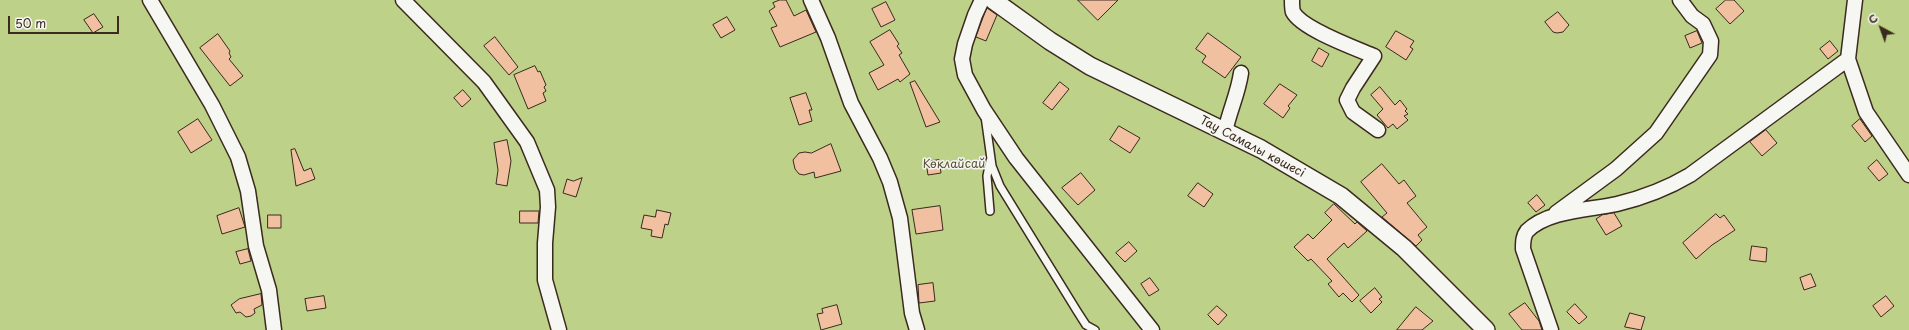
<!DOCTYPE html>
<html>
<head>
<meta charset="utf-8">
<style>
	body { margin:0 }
	#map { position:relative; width:1909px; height:330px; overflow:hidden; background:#f5ebe2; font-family:"Playpen Sans",sans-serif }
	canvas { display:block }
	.north { position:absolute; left:1861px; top:8px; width:40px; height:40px; -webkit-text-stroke:3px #f6f6f2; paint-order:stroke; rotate:319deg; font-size:11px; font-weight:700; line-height:16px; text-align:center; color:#3b2a1e }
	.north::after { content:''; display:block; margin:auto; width:14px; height:18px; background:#3b2a1e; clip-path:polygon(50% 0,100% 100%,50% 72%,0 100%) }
	.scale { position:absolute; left:8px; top:16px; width:111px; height:18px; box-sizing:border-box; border:2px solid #3b2a1e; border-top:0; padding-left:5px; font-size:12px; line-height:14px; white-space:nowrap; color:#3b2a1e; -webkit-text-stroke:3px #f6f6f2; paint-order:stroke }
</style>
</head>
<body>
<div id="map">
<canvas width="1909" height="330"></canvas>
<div class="north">С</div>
<div class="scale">50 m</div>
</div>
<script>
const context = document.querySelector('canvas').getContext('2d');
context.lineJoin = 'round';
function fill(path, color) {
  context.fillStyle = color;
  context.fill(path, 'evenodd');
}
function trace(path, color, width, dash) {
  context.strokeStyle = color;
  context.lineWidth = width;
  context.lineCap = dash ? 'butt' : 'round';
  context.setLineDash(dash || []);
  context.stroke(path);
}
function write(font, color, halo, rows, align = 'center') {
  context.font = font + ' "Playpen Sans",sans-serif';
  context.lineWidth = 3;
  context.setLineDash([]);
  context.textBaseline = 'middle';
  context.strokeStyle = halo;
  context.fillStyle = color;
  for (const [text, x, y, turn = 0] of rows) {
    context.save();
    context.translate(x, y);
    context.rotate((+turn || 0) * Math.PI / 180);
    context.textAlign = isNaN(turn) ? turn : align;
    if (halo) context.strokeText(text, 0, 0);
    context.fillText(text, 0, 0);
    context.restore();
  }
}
fill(new Path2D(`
	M0,0H1909V330H0Z`), '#bdd288');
const building = new Path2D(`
	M780,0H786L794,16L806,10L816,32L780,47L771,28L777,26L769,11L775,7L773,3Z
	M1078,0H1118L1098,20Z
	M1726,0H1734L1744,11L1730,24L1716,9Z
	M886,2L895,20L881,27L872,9Z
	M987,8L997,15L986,41L976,37Z
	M1558,12L1569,25L1563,32L1557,33L1553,32L1545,22Z
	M94,14L103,27L93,33L84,20Z
	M727,17L735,30L721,38L713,25Z
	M890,30L899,44L897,46L902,53L899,55L910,74L900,82L898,79L878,90L869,73L884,65L870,42Z
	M1396,31L1414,41L1410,47L1413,49L1406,60L1386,47Z
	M1697,31L1702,43L1690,48L1685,36Z
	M1208,33L1241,57L1225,78L1202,62L1206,56L1196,49Z
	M218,34L230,51L229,53L231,57L229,59L243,76L230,86L200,48Z
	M495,37L518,67L509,75L484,46Z
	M1830,41L1838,51L1828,59L1820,49Z
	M1319,48L1329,54L1322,67L1312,61Z
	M535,66L538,72L540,71L546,85L544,87L546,91L543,93L546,101L528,109L514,75Z
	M915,81L940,122L926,127L910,83Z
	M1060,82L1069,89L1052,110L1043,103Z
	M1280,84L1297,95L1288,106L1290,108L1283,118L1264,104Z
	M1380,87L1395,105L1400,100L1407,109L1405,111L1408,114L1404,116L1408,120L1397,129L1393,124L1388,128L1377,115L1383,109L1371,95Z
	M463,90L471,99L462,107L454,98Z
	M806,93L812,110H809L812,121L799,125L790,98Z
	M198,119L212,140L191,153L178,132Z
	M1860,119L1872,136L1865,142L1852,126Z
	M1119,126L1140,138L1130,153L1110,140Z
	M1766,130L1777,143L1762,156L1750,142Z
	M507,140L511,161L507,186L496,184L498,170L494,143Z
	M831,144L841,171L815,178L814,172L804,175L799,174L795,169L793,160L799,153L805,152L811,153Z
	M295,149L304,171L311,168L315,179L296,186L291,150Z
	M939,160L941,173L928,175L926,162Z
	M1877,160L1888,174L1879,181L1868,168Z
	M1382,164L1399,184L1404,180L1416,196L1407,203L1427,227L1418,235L1422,240L1416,246L1382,217L1387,213L1361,182Z
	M1081,173L1095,190L1078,205L1062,188Z
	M582,178L576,197L563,193L567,179L573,181Z
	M1198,183L1213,194L1204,207L1188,196Z
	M1537,195L1545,205L1536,212L1528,203Z
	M1334,204L1355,224L1357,222L1367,231L1348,248L1344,243L1327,259L1359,295L1352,302L1343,293L1339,297L1328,284L1332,281L1311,259L1308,261L1294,247L1308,234L1313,239L1332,220L1325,213Z
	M940,206L943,230L916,234L912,210Z
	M239,208L245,227L222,234L217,216Z
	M657,210L671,213L668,225L665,224L662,238L651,236L652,230L641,228L644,215L655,217Z
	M520,211H539L538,223H520Z
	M1614,213L1622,226L1606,235L1596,219L1602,215Z
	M1716,214L1720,218L1724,215L1735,230L1712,245L1696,259L1683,243Z
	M268,215H281V228H268Z
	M1129,242L1137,251L1125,262L1116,253Z
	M1752,246L1767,248L1766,262L1750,260Z
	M248,249L251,261L240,264L236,252Z
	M1811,274L1816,286L1804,290L1800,278Z
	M1150,278L1159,290L1149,296L1141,284Z
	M933,283L935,301L919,303L918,285Z
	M1375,288L1382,297L1379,299L1382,302L1371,313L1360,301Z
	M261,294L262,305L254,309L255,313L251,316L246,317L240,312L236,313L231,305L239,299Z
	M324,296L326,308L307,311L305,299Z
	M1886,296L1894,306L1881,317L1873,306Z
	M1525,303L1539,321L1542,330H1522L1509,314Z
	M1575,304L1587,317L1579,324L1567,312Z
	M837,305L842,324L821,330L817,314L823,313L822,309Z
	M1217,306L1227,315L1218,325L1208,315Z
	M1416,307L1433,321L1422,330H1397Z
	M1630,313L1645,317L1641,330L1625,327Z`);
fill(building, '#f0c0a0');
trace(building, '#3b2a1e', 1);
const service = new Path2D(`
	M985,116L992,166L1000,186L1077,311L1086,325L1095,330
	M990,211L987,176L990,161`);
const minor = new Path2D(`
	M150,0L212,105L238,157L248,191L256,246L269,290L274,330
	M403,0L484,82L527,142L547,190L548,207L545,243V280L559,330
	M811,0L828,38L851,103L880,158L890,182L900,218L912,313L917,330
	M982,0L975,15L965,44L962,59L965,75L984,110L1016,158L1152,330
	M1292,0C1292,4 1292,9 1293,12C1302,29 1355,48 1374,56L1353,88L1347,100L1353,112L1378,130
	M1848,59L1866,112L1909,175
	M1225,132C1229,112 1238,94 1241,73
	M1556,213L1616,169L1656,133L1710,55L1711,41L1703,24L1692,16L1680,0
	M1551,330L1523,249C1523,242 1523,236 1527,231C1548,210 1590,210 1617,204C1642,198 1668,188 1690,175L1848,59L1855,0`);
const tertiary = new Path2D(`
	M993,0L1050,41L1090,66L1261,149L1341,196L1404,248L1486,330`);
trace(service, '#3b2a1e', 10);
trace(minor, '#3b2a1e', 17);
trace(tertiary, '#3b2a1e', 20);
trace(service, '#f6f6f2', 7);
trace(minor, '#f6f6f2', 14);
trace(tertiary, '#f6f6f2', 17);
write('12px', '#3b2a1e', '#f6f6f2', [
	["Тау Самалы көшесі",1252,147,28]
]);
write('12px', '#5c5438', '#f6f6f2', [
	["Көклайсай",954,165]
]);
</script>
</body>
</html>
